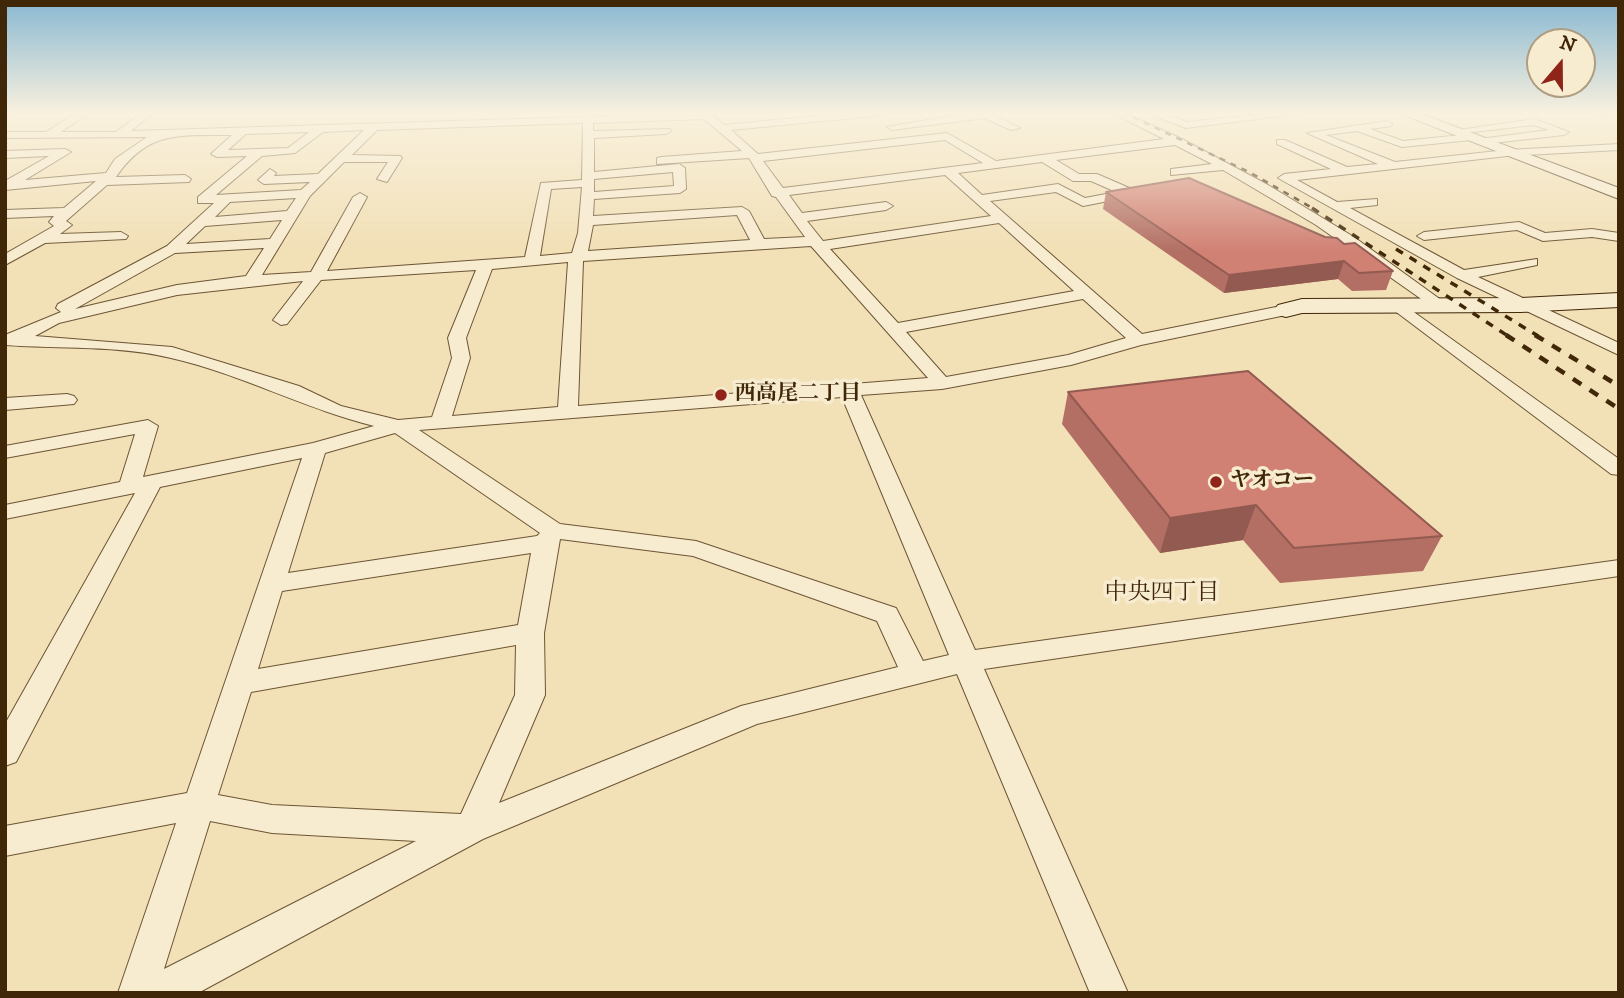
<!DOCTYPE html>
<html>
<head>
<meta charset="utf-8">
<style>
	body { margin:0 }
	#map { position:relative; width:1624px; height:998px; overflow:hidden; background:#f2e0b6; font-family:"IM FELL DW Pica",serif }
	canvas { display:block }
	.frame { position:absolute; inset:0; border:7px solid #402708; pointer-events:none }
	.north { position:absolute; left:1526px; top:28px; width:70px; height:70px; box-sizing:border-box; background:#f7ebd0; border:2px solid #ae9d80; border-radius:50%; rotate:20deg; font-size:19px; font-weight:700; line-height:28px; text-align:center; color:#402708 }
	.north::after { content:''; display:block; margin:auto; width:24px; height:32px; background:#8f2418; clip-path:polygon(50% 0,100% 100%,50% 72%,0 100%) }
</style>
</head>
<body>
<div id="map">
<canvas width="1624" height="998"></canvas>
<div class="frame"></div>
<div class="north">N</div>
</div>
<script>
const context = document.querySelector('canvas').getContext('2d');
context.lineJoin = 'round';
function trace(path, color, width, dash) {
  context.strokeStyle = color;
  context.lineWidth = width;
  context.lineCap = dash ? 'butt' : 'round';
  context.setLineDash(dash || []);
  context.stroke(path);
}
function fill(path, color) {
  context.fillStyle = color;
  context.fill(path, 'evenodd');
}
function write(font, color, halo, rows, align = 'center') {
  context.font = font + ' "IM FELL DW Pica","Noto Serif JP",serif';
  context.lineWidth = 7;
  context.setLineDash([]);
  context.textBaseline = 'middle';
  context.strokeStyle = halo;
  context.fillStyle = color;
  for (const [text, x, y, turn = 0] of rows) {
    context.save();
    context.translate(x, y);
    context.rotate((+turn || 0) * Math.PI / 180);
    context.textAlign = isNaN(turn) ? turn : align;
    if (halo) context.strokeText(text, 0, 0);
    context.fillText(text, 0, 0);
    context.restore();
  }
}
const street = new Path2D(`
	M5,112H17L5,115Z
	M78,112H90L61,132H116L143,112H154L131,131L583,117V112H593V117L718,112L714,116L724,125L856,112H891L886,115L731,130L758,154L947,133L996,161L1164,139L1110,112H1123L1182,139L1268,185L1354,237L1448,305L1440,310L1434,308L1316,225L1223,170L1171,175V169L1212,164L1175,145L1056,160L1079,174H1097L1134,190V196L1083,206L1056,192L990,201L1142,334L1286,305L1294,310L1286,315L1141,345L1071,365L942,389L861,395L975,650L1619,560V576L984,669L1128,993H1090L957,674L757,724L483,839L198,993H118L176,823L5,856V826L187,793L302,458L160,487L16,762L5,766V724L135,493L5,519V505L120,482L135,434L5,458V446L148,420L158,426L143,477L313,443L374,426C305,409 241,374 171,358C118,345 59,349 5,345V335L61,312L56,308L58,304L167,246L214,203H198V197L247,156L217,157L211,154L232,135C181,136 149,129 116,177L185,175L191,179L189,182L107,185L66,221L72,225L60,234L121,232L128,236L126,239L45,243L5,265V254L54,226L49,222L54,216L5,218V210L64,208L96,181L5,190V181L49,156L5,158V151L65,149L71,152L25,180L106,173L115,159L147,137L5,138V132H46ZM704,119L742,151L661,157L657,158V164L749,158L772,196L776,197L805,237L764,239L749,211L742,207L593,216L594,199L680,193L686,189L685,168L679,164L594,172V138L666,134L671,131L670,129L593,131V123ZM583,123L582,180L541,183L525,257L327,271L367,197L360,193L353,197L311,272L262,275L310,196L344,162H388L377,179L387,182L402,158L400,156L352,155L377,130ZM364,130L318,174L274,176L276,173L270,169L258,180L264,184L310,182L301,190L216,195L262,156L295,153L323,132ZM309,132L288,148L228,150L246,134ZM945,140L983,163L783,188L763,161ZM1042,162L1073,181H1091L1116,192L1085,198L1058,184L982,195L958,173ZM673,172L674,186L594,192V179ZM945,175L991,216L823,241L807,221L886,210L893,206L886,202L802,213L789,195ZM582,187L578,233L572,253L540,256L551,189ZM296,198L287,211L215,217L230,202ZM737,215L750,240L588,251L593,225ZM282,220L270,239L186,244L205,226ZM999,223L1074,291L898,323L830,249ZM811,246L928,378L578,406L583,261ZM264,248L246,276L177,285L75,309L175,253ZM568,262L558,407L452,416L470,358L466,338L492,269ZM476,270L448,338L452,358L432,417L398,420L341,406L299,386L172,347L35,336L59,323L177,295L303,281L273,320L281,325L287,324L321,280ZM1083,299L1126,338L1068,355L946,377L906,332ZM842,397L949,655L923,661L896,608L696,541L560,524L419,430ZM395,433L540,533L537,536L288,573L325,453ZM560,539L693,556L877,621L898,667L741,706L499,803L545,695L544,633ZM531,553L518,625L258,669L282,591ZM516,645L515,695L461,814L272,805L218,795L251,692ZM210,821L272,833L416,841L164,969Z
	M973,112H986L1020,128L1011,130L984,118L892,130L887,127Z
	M1166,112H1189L1172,117L1187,122L1280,112H1312L1186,128L1154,116Z
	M1619,112L1603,116L1598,113L1599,112Z
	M1534,119L1569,132L1564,135L1484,144L1478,141L1480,139L1549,130L1533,125L1457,134L1452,131Z
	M1387,121L1392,124L1391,126L1370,129L1403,141L1471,134L1477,137L1471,140L1402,147L1357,131L1326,135L1395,162L1507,150L1619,144V150L1507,156L1297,180L1337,202L1377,199V205L1350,208L1464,270L1537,259V265L1478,277L1619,343V355L1457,278L1278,178L1284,174L1331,169L1277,144V140H1285L1347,167L1378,164L1307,133Z
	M1519,222L1545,233L1592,229L1619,233V241L1592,237L1543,241L1517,230L1424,240L1417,236L1424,232Z
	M1397,300L1619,459V475L1611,474L1391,308L1389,305Z
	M67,394L74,396L77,400L74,404L5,410V398Z`);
const secondary = new Path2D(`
	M1396,112H1416L1619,188V199Z
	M1619,293V307L1521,312L1302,313L1286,317L1278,315L1274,310L1278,305L1302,299L1521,298Z`);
trace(street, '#6c5534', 2);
trace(secondary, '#402708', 2);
fill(street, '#f7ebd0');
fill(secondary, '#f7ebd0');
trace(new Path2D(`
	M1122,112L1249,172L1316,210`), '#402708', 2.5, [6, 6]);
trace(new Path2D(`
	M1312,208L1508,336
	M1396,249L1538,336`), '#402708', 3.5, [8, 8]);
trace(new Path2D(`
	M1506,335L1619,409
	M1535,335L1619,386`), '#402708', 4.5, [10, 10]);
fill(new Path2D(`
	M1106,192L1325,237L1393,271L1386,290L1352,291L1338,279L1224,293L1103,209Z
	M1068,392L1442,536L1423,571L1280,583L1243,540L1160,553L1062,424Z`), '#b36f64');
fill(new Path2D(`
	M1344,261L1338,279L1224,293L1229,275Z
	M1256,505L1243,540L1160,553L1170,518Z`), '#925a51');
const building = new Path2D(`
	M1189,178L1325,237L1337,238L1344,244L1355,243L1393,271L1359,273L1344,261L1229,275L1106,192Z
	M1248,371L1442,536L1294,548L1256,505L1170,518L1068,392Z`);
fill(building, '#d08174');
trace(building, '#925a51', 2);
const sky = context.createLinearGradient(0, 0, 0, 251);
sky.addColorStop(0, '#89b8d2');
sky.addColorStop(0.45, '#f9f1de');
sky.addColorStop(1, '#f9f1de00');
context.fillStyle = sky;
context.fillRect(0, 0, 1624, 251);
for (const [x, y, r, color] of [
	[721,395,7,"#8f2418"],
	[1216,482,7,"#8f2418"]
]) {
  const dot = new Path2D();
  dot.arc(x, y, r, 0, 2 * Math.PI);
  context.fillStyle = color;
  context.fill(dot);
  trace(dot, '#f7ebd0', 2.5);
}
write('bold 21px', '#402708', '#f7ebd0', [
	["西高尾二丁目",735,395],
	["ヤオコー",1230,482]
], 'left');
write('23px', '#402708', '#f7ebd0', [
	["中央四丁目",1162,594]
]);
</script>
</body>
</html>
